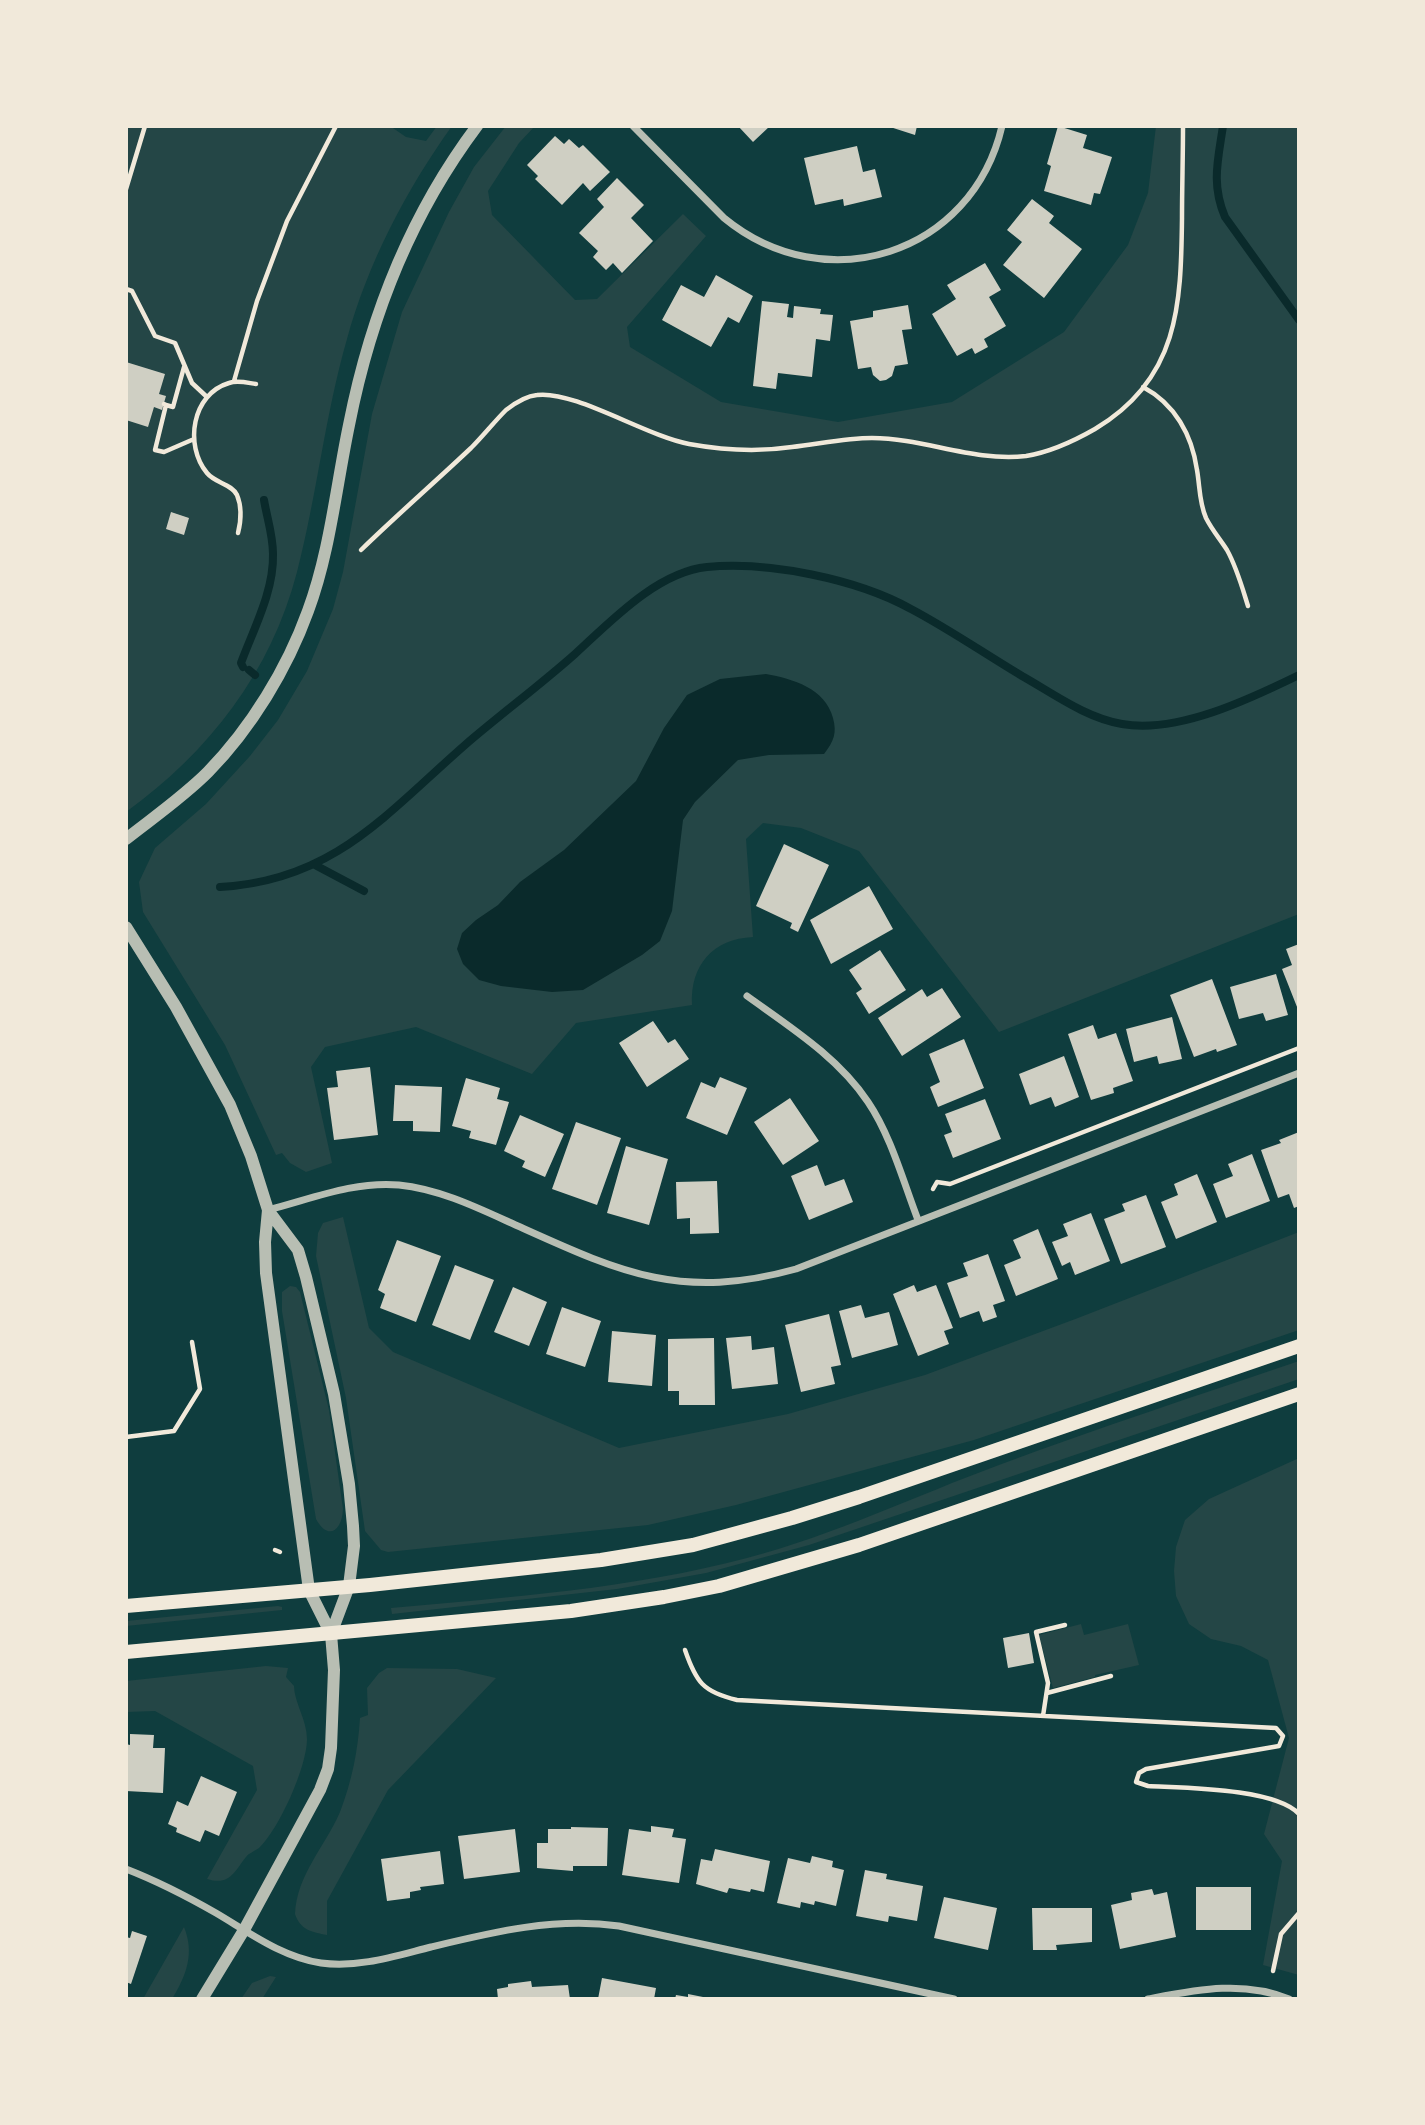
<!DOCTYPE html>
<html>
<head>
<meta charset="utf-8">
<style>
	body { margin:0 }
	#map { position:relative; width:1425px; height:2125px; overflow:hidden; background:#0f3d3e; font-family:"Zilla Slab",serif }
	canvas { display:block }
	.frame { position:absolute; inset:0; border:128px solid #f1e9da; pointer-events:none }
</style>
</head>
<body>
<div id="map">
<canvas width="1425" height="2125"></canvas>
<div class="frame"></div>
</div>
<script>
const context = document.querySelector('canvas').getContext('2d');
context.lineJoin = 'round';
function fill(path, color) {
  context.fillStyle = color;
  context.fill(path, 'evenodd');
}
function trace(path, color, width, dash) {
  context.strokeStyle = color;
  context.lineWidth = width;
  context.lineCap = dash ? 'butt' : 'round';
  context.setLineDash(dash || []);
  context.stroke(path);
}
fill(new Path2D(`
	M126,126H390L406,137L426,141L437,126H452C406,190 368,263 347,339C325,415 317,495 297,572C271,672 209,752 126,812Z
	M506,126H535L519,143L488,191L492,215L575,300L597,299L683,214L706,236L627,327L630,347L721,402L838,422L952,402L1064,332L1128,245L1148,193L1156,126H1299V914L999,1032L859,851L801,828L763,823L746,839L753,937C713,939 690,965 692,1005L576,1023L532,1074L416,1027L325,1047L311,1067L332,1163L306,1172L290,1163L282,1153L276,1155L225,1045L143,912L139,882L155,848L206,804L250,756L278,720L307,671L333,609L343,572L372,414L402,312L449,212L474,167Z
	M343,1217L369,1328L393,1352L619,1448L788,1414L925,1375L1078,1318L1299,1232V1330L974,1440L736,1505L648,1525L388,1552L381,1550L365,1531L346,1398L316,1256L318,1233L323,1223Z
	M290,1286L296,1287L300,1292L329,1410L343,1509C342,1531 328,1541 316,1519L282,1311V1292Z
	M1299,1361V1379L809,1545L706,1573L617,1589L392,1614L391,1608C511,1597 630,1589 747,1558C834,1535 915,1496 999,1465C1098,1428 1199,1395 1299,1361Z
	M1299,1458V1975L1263,1965L1282,1861L1264,1834L1289,1738L1268,1660L1241,1646L1211,1639L1189,1624L1176,1596L1174,1571L1176,1547L1185,1520L1209,1499Z
	M278,1606L282,1607V1610L126,1626V1621Z
	M1081,1624L1084,1635L1128,1624L1139,1665L1095,1675V1677L1053,1688L1039,1635Z
	M266,1666L288,1668L286,1677L294,1686C294,1702 307,1720 307,1739C307,1767 279,1829 259,1848C255,1851 249,1853 246,1857C234,1872 230,1886 207,1879L257,1790L253,1766L155,1711L126,1712V1681Z
	M387,1668L457,1669L496,1678L388,1790L327,1901V1935C312,1932 300,1930 295,1914C297,1874 325,1847 340,1812C352,1781 358,1750 360,1718L368,1715L367,1688L379,1673Z
	M184,1927C195,1954 186,1976 172,1999H143Z
	M270,1976L276,1977L262,1999H241L252,1983Z`), '#244646');
fill(new Path2D(`
	M766,674C793,679 825,688 833,718C837,733 834,741 824,754L769,755L738,760L695,802L683,820L672,911L660,941L642,955L583,990L552,992L501,986L479,980L463,964L457,949L462,933L476,920L498,905L520,882L564,850L636,781L664,728L687,695L720,679Z`), '#0a2a2b');
trace(new Path2D(`
	M1223,126C1218,160 1211,184 1225,217L1299,320
	M243,667L241,663C254,628 274,591 273,554C273,535 267,518 264,500
	M249,670L255,675
	M315,865L364,891
	M220,887C333,881 386,814 465,745C501,714 539,686 575,654C610,622 657,572 707,567C768,561 857,579 911,609C949,629 985,654 1022,676C1054,694 1086,718 1122,724C1177,734 1250,699 1299,675`), '#0a2a2b', 8);
fill(new Path2D(`
	M738,126H770L753,142Z
	M887,126H917L915,135Z
	M1058,126L1087,135L1083,148L1112,157L1100,194L1094,193L1091,205L1044,191L1051,166L1047,164Z
	M555,136L564,144L569,139L579,148L583,145L610,172L590,191L583,183L562,205L535,179L538,176L527,165Z
	M857,146L863,172L875,169L882,197L844,206L843,199L815,205L804,158Z
	M617,178L644,205L631,218L653,241L622,273L613,263L606,270L593,257L598,251L579,233L604,207L597,199Z
	M1032,199L1054,216L1049,223L1082,249L1044,298L1003,265L1022,242L1007,230Z
	M985,263L1001,290L989,297L1006,326L984,339L988,347L975,354L972,348L957,356L932,314L956,299L947,285Z
	M716,275L753,296L739,323L728,317L711,347L662,320L681,285L704,297Z
	M762,301L789,304L787,317L793,318L794,306L821,309L820,314L833,315L830,341L816,339L812,377L778,373L776,389L753,386Z
	M908,305L912,329L902,330L908,364L895,366L892,376L886,380L880,381L873,375L871,367L858,369L850,321L873,317V311Z
	M126,362L165,374L159,394L166,396L162,410L154,407L148,427L126,420Z
	M171,512L189,518L184,535L166,529Z
	M784,844L829,865L798,932L790,928L792,923L756,906Z
	M869,886L893,929L831,964L810,920Z
	M1299,944V1012L1282,969L1292,965L1286,949Z
	M880,950L906,990L869,1014L856,993L862,989L849,970Z
	M1276,974L1288,1015L1266,1021L1263,1013L1239,1019L1230,987Z
	M1212,979L1237,1045L1217,1052L1216,1049L1194,1057L1170,995Z
	M942,988L961,1017L902,1056L878,1018L922,989L927,997Z
	M1172,1017L1182,1059L1159,1064L1157,1056L1134,1062L1126,1029Z
	M653,1021L668,1043L675,1039L689,1059L647,1087L619,1043Z
	M1093,1025L1098,1039L1116,1033L1133,1081L1113,1088L1114,1093L1091,1100L1068,1034Z
	M964,1039L984,1088L938,1107L930,1087L940,1082L929,1054Z
	M1064,1056L1079,1097L1055,1107L1051,1097L1030,1105L1019,1074Z
	M370,1067L378,1135L334,1140L327,1088L338,1087L336,1071Z
	M720,1077L747,1088L727,1135L686,1118L701,1082L715,1088Z
	M466,1078L500,1088L497,1099L509,1102L496,1145L469,1138L471,1131L452,1126Z
	M395,1085L442,1087L440,1132L413,1131V1121H393Z
	M790,1098L819,1141L783,1165L754,1122Z
	M985,1099L1001,1139L953,1158L944,1135L952,1132L945,1114Z
	M520,1115L564,1134L545,1177L522,1167L525,1161L504,1151Z
	M576,1122L621,1138L597,1205L552,1189Z
	M1299,1132V1206L1294,1208L1289,1194L1278,1198L1261,1150L1281,1143L1279,1140Z
	M626,1146L668,1159L649,1225L607,1213Z
	M1252,1154L1270,1201L1226,1218L1213,1184L1233,1176L1228,1164Z
	M817,1165L825,1186L844,1179L853,1202L809,1220L791,1176Z
	M1197,1174L1217,1222L1176,1239L1161,1202L1178,1195L1174,1184Z
	M717,1181L719,1233L690,1234V1218L677,1219L676,1182Z
	M1146,1195L1166,1247L1121,1264L1104,1219L1125,1211L1122,1204Z
	M1091,1213L1110,1261L1075,1275L1070,1262L1062,1266L1052,1242L1068,1236L1063,1224Z
	M1038,1229L1058,1279L1016,1296L1004,1265L1021,1258L1013,1240Z
	M397,1240L441,1256L416,1322L380,1308L385,1294L378,1290Z
	M988,1254L1005,1301L993,1305L997,1317L983,1322L979,1311L960,1318L947,1283L968,1276L963,1263Z
	M455,1265L494,1280L470,1340L432,1325Z
	M914,1285L917,1292L936,1285L953,1328L944,1331L949,1344L918,1356L893,1294Z
	M513,1287L547,1302L529,1346L494,1332Z
	M861,1305L865,1318L889,1312L898,1345L852,1358L839,1311Z
	M562,1307L601,1321L585,1367L546,1354Z
	M829,1314L841,1365L831,1367L835,1384L801,1392L785,1325Z
	M612,1331L656,1335L652,1386L608,1382Z
	M751,1336L752,1350L774,1347L778,1384L732,1389L726,1338Z
	M714,1338L715,1405H679V1391H668V1339Z
	M1029,1633L1034,1663L1008,1668L1003,1638Z
	M130,1734L154,1735L153,1748H165L163,1793L126,1791V1744L130,1745Z
	M201,1776L237,1792L219,1836L205,1830L200,1842L176,1832L177,1828L168,1824L177,1801L188,1806Z
	M651,1826L674,1829L672,1837L686,1839L679,1883L622,1875L629,1829L651,1832Z
	M571,1827L608,1828L607,1866H573V1871L537,1868V1843H548V1829H571Z
	M515,1829L520,1872L464,1879L458,1836Z
	M715,1849L770,1861L764,1892L751,1889L750,1892L729,1888L727,1893L696,1884L701,1859L712,1861Z
	M440,1851L444,1884L420,1887L421,1890L410,1892V1898L387,1901L381,1859Z
	M812,1856L833,1861L832,1867L844,1870L836,1906L815,1901L814,1905L801,1902L800,1908L777,1903L788,1858L810,1863Z
	M865,1870L887,1874L886,1879L923,1886L917,1921L889,1916L888,1922L856,1916Z
	M1196,1887H1251V1930H1196Z
	M1152,1889L1154,1895L1167,1892L1176,1937L1120,1949L1111,1905L1132,1900L1131,1893Z
	M944,1897L997,1908L988,1950L934,1938Z
	M1032,1908H1092V1942L1056,1945L1057,1950H1033Z
	M132,1931L147,1936L131,1984L126,1982V1937L130,1938Z
	M602,1978L656,1988L654,1999H598Z
	M531,1981L532,1987L568,1985L570,1999H498L497,1989L508,1987V1984Z
	M688,1994L708,1998V1999H675L676,1995L688,1997Z`), '#cfcfc3');
trace(new Path2D(`
	M126,189L145,126
	M126,289L132,291L155,336L175,343L192,383L207,397
	M234,381L257,301L287,221L336,126
	M1143,387C1175,404 1192,435 1197,470C1200,487 1199,502 1206,518C1212,530 1220,539 1227,550C1237,568 1242,587 1248,606
	M164,404L166,405L155,450L164,452L194,439
	M166,405L173,407L184,367
	M238,533C241,521 242,507 237,495C232,484 215,483 207,473C184,445 192,394 229,383C238,380 248,383 256,384
	M361,550C397,515 435,482 471,448C483,436 494,422 506,410C515,403 526,396 537,395C574,390 646,436 689,444C722,450 759,452 792,447C819,444 846,438 872,438C924,438 973,462 1026,456C1051,452 1074,441 1095,429C1179,379 1181,305 1182,218C1182,187 1183,157 1183,126
	M933,1189L937,1182L950,1184L1299,1048
	M126,1437L174,1431L200,1389L192,1342
	M275,1550L280,1552
	M685,1650C696,1682 703,1692 737,1700L1276,1728L1283,1736L1279,1746L1146,1769L1139,1773L1136,1782L1148,1786C1183,1788 1275,1788 1299,1814
	M1047,1693L1111,1676
	M1043,1716L1048,1683L1036,1632L1065,1625
	M1273,1971L1281,1934L1299,1913`), '#f1e9da', 4.5);
trace(new Path2D(`
	M633,126L724,218C825,301 972,255 1002,126
	M747,996C790,1027 838,1057 868,1102C891,1136 903,1181 918,1220
	M268,1210C311,1199 354,1181 399,1185C438,1189 474,1206 509,1222C616,1270 677,1302 796,1269L1299,1073
	M126,1869C157,1881 188,1897 216,1913C250,1933 282,1957 321,1963C359,1968 395,1956 431,1947C493,1932 554,1917 619,1926L954,1999
	M1148,1999C1196,1990 1243,1980 1289,1999`), '#b8beb3', 7);
trace(new Path2D(`
	M126,839C154,817 183,797 208,772C251,728 287,669 308,611C330,552 336,487 349,425C370,318 411,214 477,126
	M126,927L176,1007L230,1105L251,1156L268,1210L298,1250L306,1277L334,1394L349,1484L353,1526L354,1546L349,1586L331,1634
	M202,1999L244,1930L320,1790L328,1769L331,1748L334,1670L331,1634L309,1590L266,1273L265,1242L268,1210`), '#b8beb3', 12);
trace(new Path2D(`
	M126,1606L370,1585L601,1560L693,1545L792,1518L859,1497L1299,1346
	M126,1652L571,1611L664,1597L719,1586L859,1545L1299,1394`), '#f1e9da', 14);
</script>
</body>
</html>
